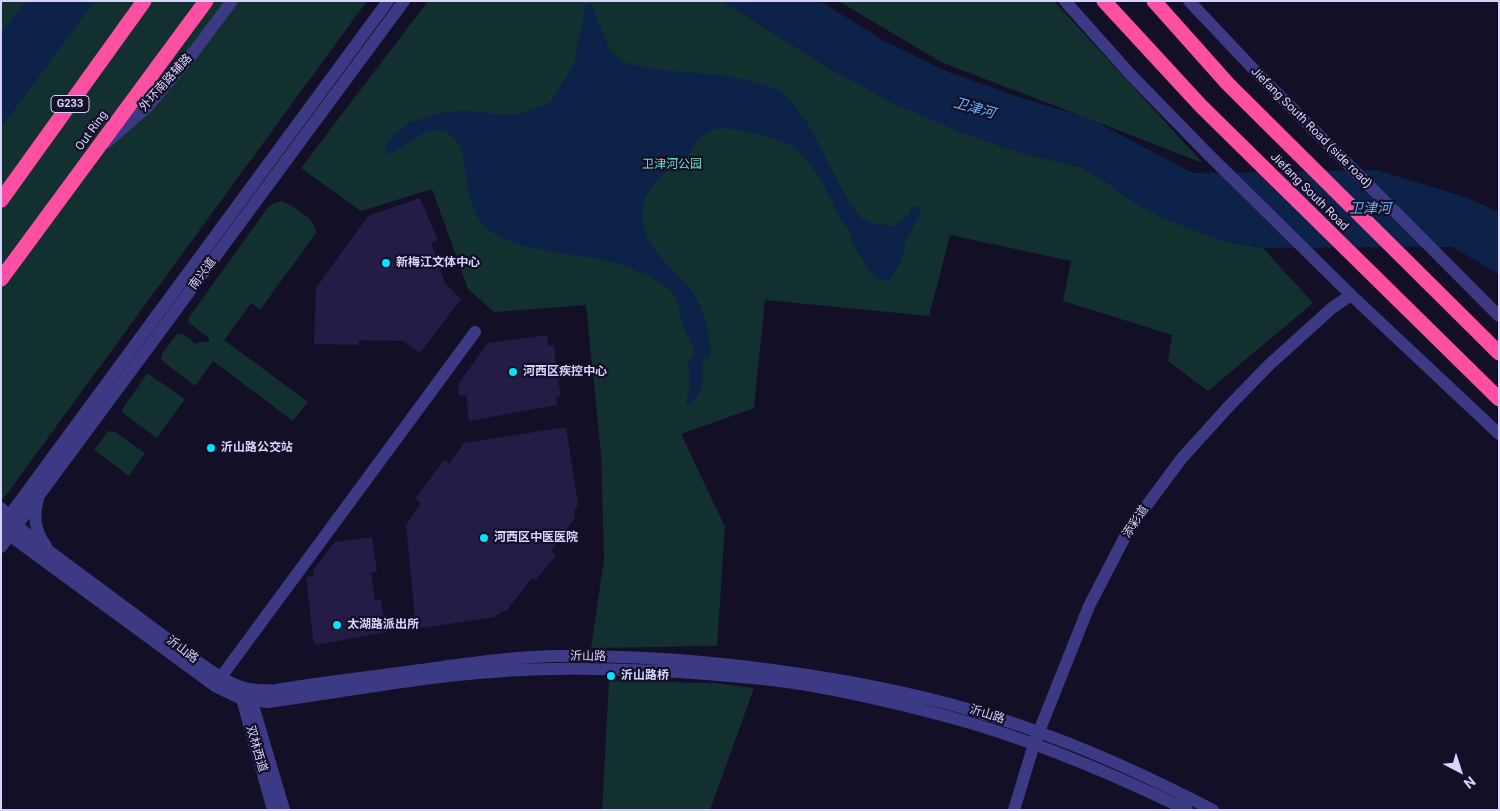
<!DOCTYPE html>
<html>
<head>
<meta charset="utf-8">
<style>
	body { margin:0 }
	#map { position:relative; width:1500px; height:811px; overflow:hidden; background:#130f26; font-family:Roboto,sans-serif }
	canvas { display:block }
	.frame { position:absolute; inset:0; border:2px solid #d9d4ff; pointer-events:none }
	.north { position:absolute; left:1435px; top:746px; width:50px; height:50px; -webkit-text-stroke:4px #130f26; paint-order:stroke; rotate:140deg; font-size:14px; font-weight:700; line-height:20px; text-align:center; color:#d9d4ff }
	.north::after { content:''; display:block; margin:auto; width:18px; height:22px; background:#d9d4ff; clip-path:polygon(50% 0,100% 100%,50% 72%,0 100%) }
</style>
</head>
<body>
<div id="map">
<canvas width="1500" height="811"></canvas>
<div class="frame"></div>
<div class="north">N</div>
</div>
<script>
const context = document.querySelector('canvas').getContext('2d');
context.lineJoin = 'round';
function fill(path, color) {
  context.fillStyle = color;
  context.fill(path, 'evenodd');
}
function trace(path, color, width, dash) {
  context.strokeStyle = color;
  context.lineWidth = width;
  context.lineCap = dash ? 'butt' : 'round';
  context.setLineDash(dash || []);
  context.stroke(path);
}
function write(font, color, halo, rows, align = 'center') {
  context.font = font + ' Roboto,"Noto Sans SC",sans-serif';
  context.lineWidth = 4.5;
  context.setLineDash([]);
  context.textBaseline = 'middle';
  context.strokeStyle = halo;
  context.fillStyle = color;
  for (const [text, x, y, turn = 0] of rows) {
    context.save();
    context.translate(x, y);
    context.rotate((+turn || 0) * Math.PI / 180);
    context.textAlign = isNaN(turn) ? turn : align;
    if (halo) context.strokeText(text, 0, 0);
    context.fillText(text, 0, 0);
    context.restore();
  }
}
fill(new Path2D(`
	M1,1H367L1,502Z
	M428,1H722L836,72L958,131L1018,152L1080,167L1222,241L1263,248L1313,303L1208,391L1168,361L1172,335L1063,301L1071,261L950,235L929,316L765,300L754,408L681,434L725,527L717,646L591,648L604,559L601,454L586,305L494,312L468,289L432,189L361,211L301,168Z
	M838,1H1054L1203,163L941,62Z
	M282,201C294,207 316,219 316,233L260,310L251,303L224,340L308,402L293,421L213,361L195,386L165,363L161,359L162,354L177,334H183L196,344L200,342H209V338L188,322L189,317L269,206L275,203Z
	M147,374L150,375L185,399L157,438L122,412V409Z
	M108,431L115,432L145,453L129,476L94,450Z
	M609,681L714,683L754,688L710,810H602Z`), '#12302f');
fill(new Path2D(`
	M25,1H95L1,128V34Z
	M722,1H820L886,42L948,72L1025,99L1091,119L1193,173L1376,170L1462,196L1499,212V274L1452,247L1263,248L1222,241L1163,218L1131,201L1103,180L1080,167L1018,152L958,131L894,104L836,72Z
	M591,4L610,51L624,62L644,68L735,77L777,89L789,99L807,122L849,202L861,218L872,223L893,226L907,217L913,206H917L921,213L907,238L901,261L889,281L880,280L869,270L852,242L851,234L840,219L821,179L804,157L793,146L764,135L745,131L726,128L712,130L698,139L683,165L675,164C664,174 651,185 645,199C643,202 643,206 643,210C639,244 671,266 690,289C703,304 712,339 710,358L702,359C702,381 706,388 690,405L685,404C690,390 691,378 688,363L695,354C694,349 692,344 690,339C688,335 684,331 683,326C679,313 680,298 668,288C654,277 634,269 617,263C581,252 501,254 479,219C466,197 467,169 460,146C434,109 415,146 386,155L385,146L394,134L409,123L432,115L455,111H473L504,115L521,114L551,102L574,64L586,5Z`), '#0c2248');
fill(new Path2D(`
	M420,198L438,240L431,243L445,283L461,299L420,353L403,341L359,340V345L314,344L316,288L368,216Z
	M547,335L548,346L554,345L556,364H559L561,380H558L561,396L556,397L557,405L469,421L466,395H459L458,384L488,343Z
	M566,427L578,504L574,511L575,518L551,551L556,555L536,580L532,578L507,610L498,614L495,617L416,629L406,525L421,503L415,499L444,460L449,464L464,443Z
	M372,537L377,572L371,573L375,600L381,599L386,632L316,645L313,640L306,577L313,576L314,569L335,542Z`), '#241b47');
trace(new Path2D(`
	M1065,1L1131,75L1207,153L1351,295L1499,434
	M1189,1L1259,75L1499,316
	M106,143L147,107L193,53L232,1
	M38,499C33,517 35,531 46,546
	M1,508L17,526L49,551L208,669C232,686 247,692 276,690C324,682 372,677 420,670C465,664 510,657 555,656C652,655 749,664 844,681C911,693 977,709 1041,733C1100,754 1157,781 1213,810
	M4,523L388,1
	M1,529L215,686L242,699L268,702C343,692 418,677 493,672C550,667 607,669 664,671C710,674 756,677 801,684C849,692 901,704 949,717C1031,739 1111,773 1187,810
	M1,547L404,1
	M224,673L475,332
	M243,694L242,699L273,810
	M253,694L252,702L284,810
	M1014,810L1034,744L1089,606L1129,529L1182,458L1230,405L1269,365L1332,308L1351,295`), '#3d3a85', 12);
trace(new Path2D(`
	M1104,1L1201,106L1499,399
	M1154,1L1228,84L1499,353
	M1,200L144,1
	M1,279L206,1`), '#ff4fa3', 15);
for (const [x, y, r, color] of [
	[386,263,5,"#00e5ff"],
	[513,372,5,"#00e5ff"],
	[211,448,5,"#00e5ff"],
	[484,538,5,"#00e5ff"],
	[337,625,5,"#00e5ff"],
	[611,676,5,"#00e5ff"]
]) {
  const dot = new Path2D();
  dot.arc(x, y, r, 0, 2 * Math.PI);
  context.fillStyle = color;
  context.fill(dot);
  trace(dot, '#130f26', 2);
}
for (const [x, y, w] of [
	[70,104,38]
]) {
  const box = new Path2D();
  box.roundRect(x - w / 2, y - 8.5, w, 17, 4);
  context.fillStyle = '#130f26';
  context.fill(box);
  trace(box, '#d9d4ff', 1);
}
write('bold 11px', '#d9d4ff', null, [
	["G233",70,104]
]);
write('12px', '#d9d4ff', '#130f26', [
	["外环南路辅路",166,83,-48],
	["Jiefang South Road (side road)",1311,128,45],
	["Out Ring",92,131,-54],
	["Jiefang South Road",1309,192,45],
	["南兴道",203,274,-54],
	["添彩道",1136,522,-56],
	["沂山路",182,650,37],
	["沂山路",588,657,1],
	["沂山路",987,715,17],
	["双林西道",256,749,74]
]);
write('12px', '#5fe0c0', '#130f26', [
	["卫津河公园",672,165]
]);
write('bold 12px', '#d9d4ff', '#130f26', [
	["新梅江文体中心",396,263],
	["河西区疾控中心",523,372],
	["沂山路公交站",221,448],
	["河西区中医医院",494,538],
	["太湖路派出所",347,625],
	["沂山路桥",621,676]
], 'left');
write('italic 14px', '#62b6ff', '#130f26', [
	["卫津河",974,109,16],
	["卫津河",1370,209]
]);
</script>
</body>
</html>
